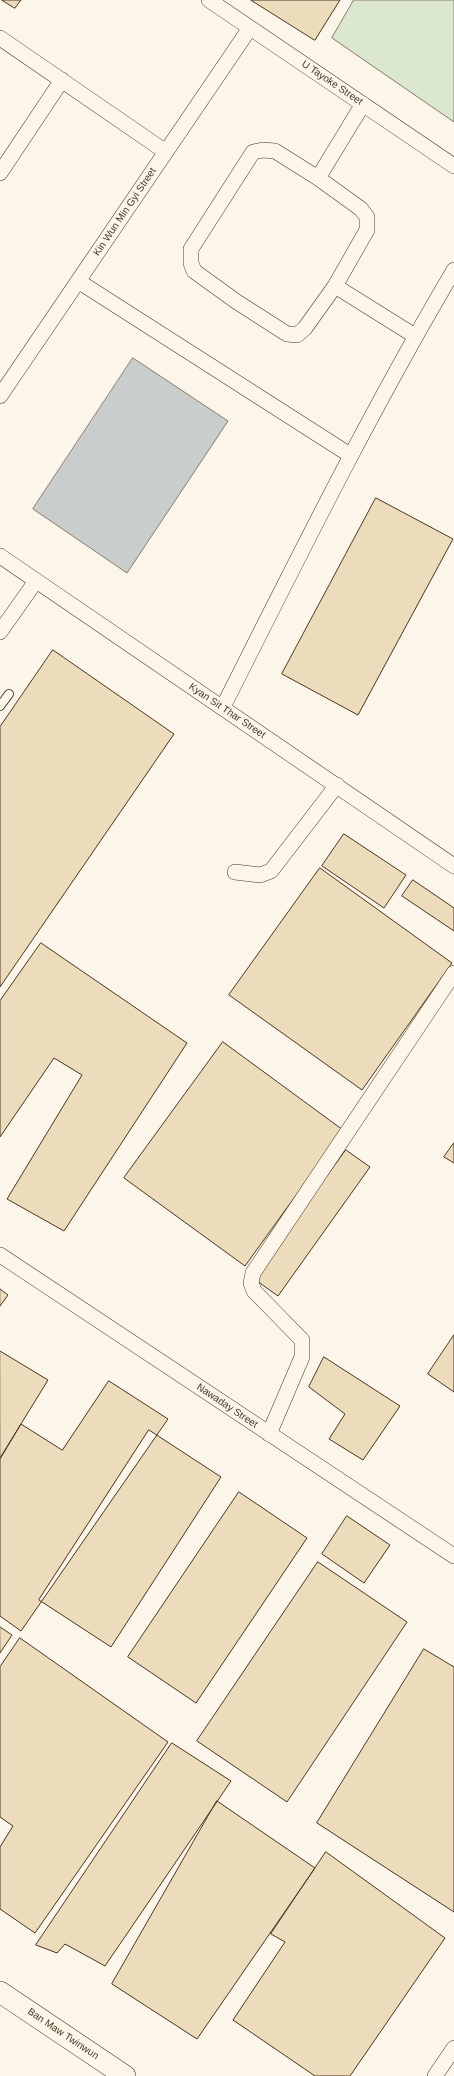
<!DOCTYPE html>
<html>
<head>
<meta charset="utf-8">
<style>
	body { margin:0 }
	canvas { display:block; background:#fbf6e9 }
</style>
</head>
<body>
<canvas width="454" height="2076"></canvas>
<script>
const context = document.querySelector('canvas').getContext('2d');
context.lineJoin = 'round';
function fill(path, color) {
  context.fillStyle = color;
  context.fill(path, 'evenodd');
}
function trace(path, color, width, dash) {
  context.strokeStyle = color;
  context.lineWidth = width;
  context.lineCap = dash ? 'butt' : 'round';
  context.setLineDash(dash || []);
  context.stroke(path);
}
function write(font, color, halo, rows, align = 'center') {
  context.font = font + ' Arial,sans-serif';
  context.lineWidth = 3;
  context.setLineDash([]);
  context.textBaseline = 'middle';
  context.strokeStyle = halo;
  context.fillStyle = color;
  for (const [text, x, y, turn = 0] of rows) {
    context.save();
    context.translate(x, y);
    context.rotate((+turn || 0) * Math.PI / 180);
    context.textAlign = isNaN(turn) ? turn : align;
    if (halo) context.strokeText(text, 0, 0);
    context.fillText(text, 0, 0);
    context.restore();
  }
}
const green = new Path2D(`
	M354,0H454V122L332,38Z`);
fill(green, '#dce7d0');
trace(green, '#887966', 1);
const water = new Path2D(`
	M133,358L228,421L127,573L33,509Z`);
fill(water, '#c9cecd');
trace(water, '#887966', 1);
const building = new Path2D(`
	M2,0H21L15,8Z
	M251,0H340L315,40Z
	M376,498L453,539L358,715L282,674Z
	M53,650L174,734L0,987V727Z
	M344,834L406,875L384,908L322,866Z
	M320,868L452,963L362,1090L229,995Z
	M413,880L454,908V931L402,896Z
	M41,943L187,1043L64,1231L7,1199L82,1075L54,1058L0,1137V1001Z
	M223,1042L343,1130L245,1266L124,1178Z
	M454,1143V1163L444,1157Z
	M346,1150L370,1167L278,1296L254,1279Z
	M0,1289L8,1295L0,1306Z
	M454,1335V1392L428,1374Z
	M0,1351L48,1380L0,1458Z
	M324,1357L400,1406L363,1460L329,1439L345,1414L309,1387Z
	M109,1381L168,1419L21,1631L0,1616V1459L21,1424L62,1450Z
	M149,1430L221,1477L111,1647L39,1600Z
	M239,1492L307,1538L196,1703L128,1657Z
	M347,1516L390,1545L364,1583L322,1554Z
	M318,1562L407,1622L287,1802L197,1741Z
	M0,1627L12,1635L0,1653Z
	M20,1638L168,1742L35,1933L0,1909V1847L13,1826L0,1817V1667Z
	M424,1649L454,1667V1912L317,1823Z
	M172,1743L231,1781L105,1966L65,1944L57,1953L36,1945Z
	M217,1801L315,1868L197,2039L112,1984Z
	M326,1852L445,1938L350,2076H315L233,2020L285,1942L271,1934Z`);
fill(building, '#ecdcbc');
trace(building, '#4a3520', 1);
const lane = new Path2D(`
	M0,706L9,694`);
const street = new Path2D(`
	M209,0L454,166
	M0,38L166,152
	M263,150L275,151L318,178L361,209L367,217V230L335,286L305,328L297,335L287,334L237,302L194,271L191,263V249L253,152Z
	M0,173L62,80
	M318,178L363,104
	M78,281L350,455
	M335,286L415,336
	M0,396L250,28
	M0,556L454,866
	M0,632L36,581
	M223,707C297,560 370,412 454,270
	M235,872L260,875L271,871L337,785
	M0,1255L454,1556
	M269,1434L302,1357V1340L254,1291L251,1283L253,1273L454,973
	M435,2076L454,2048`);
const secondary = new Path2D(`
	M0,1992L125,2076`);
trace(lane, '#4a3520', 10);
trace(street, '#4a3520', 16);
trace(secondary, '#4a3520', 22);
trace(lane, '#fbf6e9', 8);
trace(street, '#fbf6e9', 15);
trace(secondary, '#fbf6e9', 21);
write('10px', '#4a3520', '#fbf6e9', [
	["U Tayoke Street",332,83,34],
	["Kin Wun Min Gyi Street",125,212,-56],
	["Kyan Sit Thar Street",227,711,34],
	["Nawaday Street",227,1406,34],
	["Ban Maw Twinwun",63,2034,34]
]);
</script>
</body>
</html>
